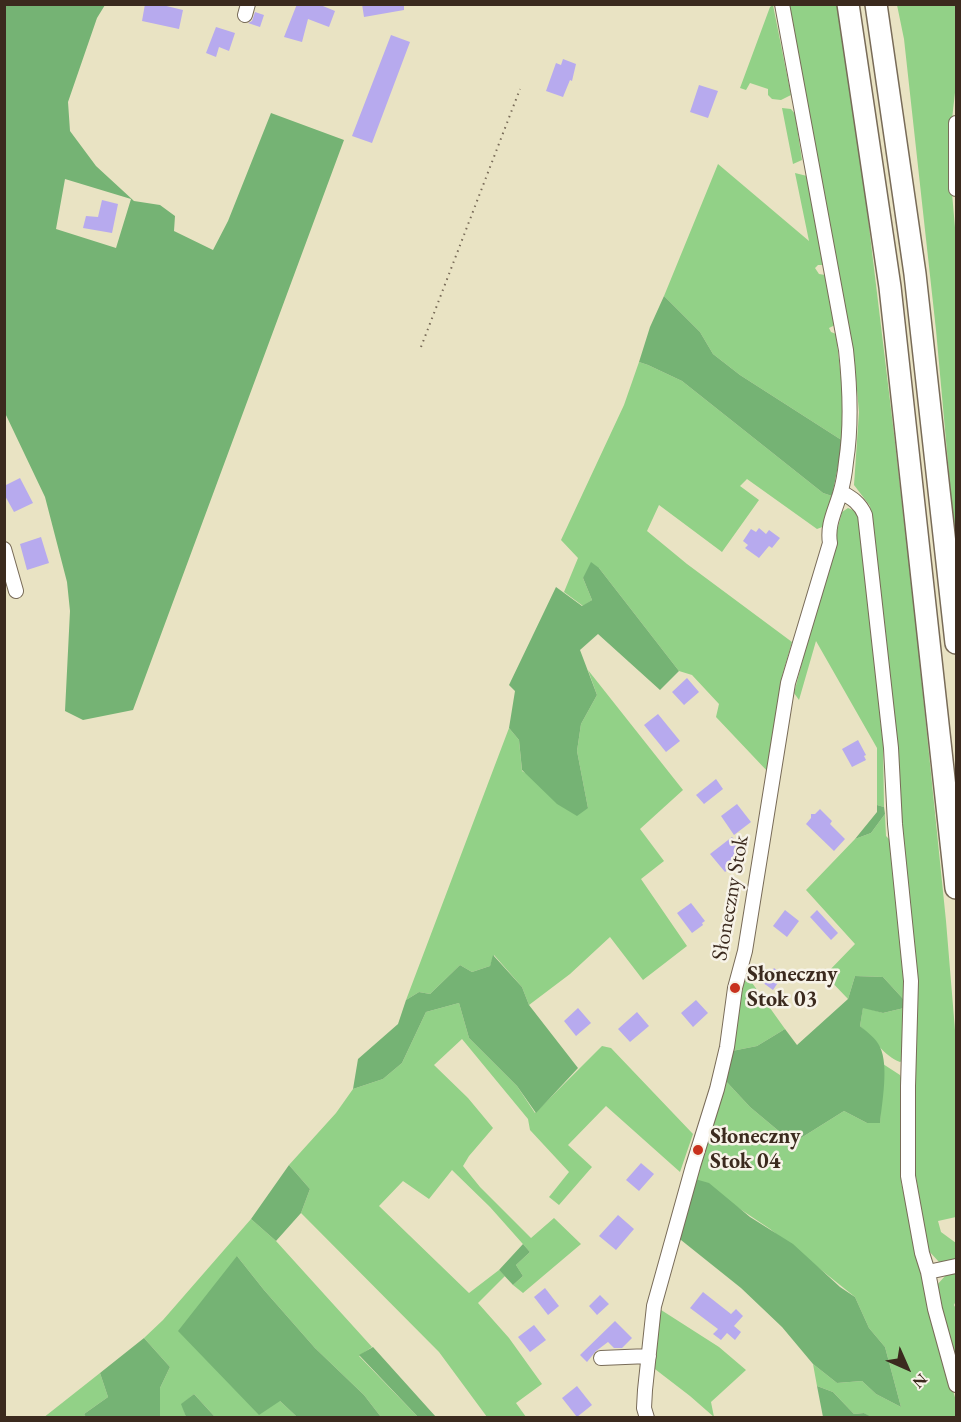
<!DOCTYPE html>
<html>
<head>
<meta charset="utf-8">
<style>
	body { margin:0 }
	#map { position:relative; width:961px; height:1422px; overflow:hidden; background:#e9e3c3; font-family:"EB Garamond",serif }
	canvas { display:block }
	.frame { position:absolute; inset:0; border:6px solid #3b2a1e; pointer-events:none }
	.north { position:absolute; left:877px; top:1338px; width:60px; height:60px; -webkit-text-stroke:4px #f7f3e8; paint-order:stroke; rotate:135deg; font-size:16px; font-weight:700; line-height:24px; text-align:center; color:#3b2a1e }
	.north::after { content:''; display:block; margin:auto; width:21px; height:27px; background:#3b2a1e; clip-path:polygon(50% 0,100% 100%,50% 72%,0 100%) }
</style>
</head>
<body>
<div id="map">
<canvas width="961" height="1422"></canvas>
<div class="frame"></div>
<div class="north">N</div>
</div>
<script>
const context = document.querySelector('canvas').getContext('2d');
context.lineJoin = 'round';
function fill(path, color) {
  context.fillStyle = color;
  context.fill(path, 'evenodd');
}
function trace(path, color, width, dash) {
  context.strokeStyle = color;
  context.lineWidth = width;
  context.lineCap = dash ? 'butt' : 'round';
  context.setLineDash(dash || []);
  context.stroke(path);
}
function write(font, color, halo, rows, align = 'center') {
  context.font = font + ' "EB Garamond",serif';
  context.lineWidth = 5;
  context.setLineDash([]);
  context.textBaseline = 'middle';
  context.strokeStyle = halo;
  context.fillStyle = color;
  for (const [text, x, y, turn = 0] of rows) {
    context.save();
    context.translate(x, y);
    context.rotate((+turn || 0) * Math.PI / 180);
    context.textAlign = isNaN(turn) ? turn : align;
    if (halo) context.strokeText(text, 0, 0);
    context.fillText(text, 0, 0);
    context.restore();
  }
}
fill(new Path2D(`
	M773,5L791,95L781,100L772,99L768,95V89L750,83L746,90L740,88L770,7Z
	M788,5H840L867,210L894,434L916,626L946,921L956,1042V1217L938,1221L941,1232L956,1243V1260L939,1262L928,1250L913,1158L915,987L870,506L854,485L859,412L854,357Z
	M897,5H956V84L952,119V193L956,239V551L936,330L904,39Z
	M782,108L791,109L795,114L802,160L793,164Z
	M718,164L809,241L795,173L807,176L823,265H818L815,268L819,274L825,275L835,325L829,328L831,332L836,334L843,395V441L740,375L713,354L700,332L664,296Z
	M639,362L648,365L682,381L823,493L832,496L825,526L817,529L747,479L740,486L759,500L722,552L659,505L647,531L687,564L792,642L782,676L769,773L716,717L719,704L692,675L679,671L599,568L583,578L592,600L583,606L564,592L578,558L561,540L624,405Z
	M848,508L855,511L860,521L883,744L884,807L877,805V748L816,641L799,700L794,693L842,512Z
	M588,670L683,790L640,829L664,861L641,879L687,946L643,980L610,937L570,974L529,1005L522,987L494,955L490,966L472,972L460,965L430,994L419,992L406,1000L509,728L519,740L522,771L588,808L577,751L581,724L597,695Z
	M885,814L886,836L893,843L906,984L905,1001L883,977L855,976L848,999L825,975L855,944L806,890L855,839L871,833Z
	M745,973L785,1029L757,1046L732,1051Z
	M459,1003L469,1038L517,1086L535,1113L602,1046L611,1048L693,1134L680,1172L606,1106L568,1145L592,1167L559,1205L549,1197L569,1172L530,1130L528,1119L462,1039L434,1065L468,1098L493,1128L469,1156L463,1166L480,1187L531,1238L554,1218L581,1244L523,1293L513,1285L523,1276L516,1265L530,1252L490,1207L452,1170L429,1199L403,1181L379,1206L469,1293L499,1270L505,1276L478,1303L509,1338L542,1384L516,1403L526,1417H487L439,1352L301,1213L310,1189L289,1165L336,1113L353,1089L383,1079L402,1063L426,1012Z
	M863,1007L883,1013L904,1008V1060L900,1062C884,1056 873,1038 860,1026Z
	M883,1064L900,1075L902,1081L901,1182L928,1301L956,1401V1417L871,1418L864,1413L854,1414L833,1392L817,1386L813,1364L837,1383L862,1381L876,1394L901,1407L885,1347L869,1328L855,1297L770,1229L695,1179L724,1079L750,1107L793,1143L844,1111L867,1123H880Z
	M251,1219L276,1241L372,1347L359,1356L418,1417H381L364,1395L315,1348L264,1290L237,1256L280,1401L297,1417H215L194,1394L182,1404L186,1417H160V1388L170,1367L144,1338L163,1320Z
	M956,1272V1301L954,1305L956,1309V1363L936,1286L946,1275Z
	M658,1308L719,1347L746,1370L711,1402L714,1417L690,1396L651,1366Z
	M100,1373L108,1397L84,1414L86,1417L43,1418Z`), '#92d187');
fill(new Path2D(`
	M5,4L105,5L97,18L68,102L70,131L96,166L134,201L160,205L175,216L174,231L213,250L228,221L271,113L344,140L133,710L83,720L65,711L70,611L67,582L45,497L5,413ZM65,179L131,199L116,248L56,229Z
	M664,296L700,332L713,354L740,375L843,441L832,496L823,493L682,381L648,365L639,362L650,327Z
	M591,562L599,568L679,671L660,690L598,634L580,650L597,695L581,724L577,751L588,808L577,816L557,804L522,770L519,740L509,728L515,691L509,685L556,587L582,606L592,600L583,578Z
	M877,805L884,807L885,814L871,833L855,839L877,812Z
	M493,955L522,987L529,1005L578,1068L536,1113L517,1086L469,1038L459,1003L426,1012L402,1063L383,1079L353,1089L358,1059L398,1024L406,1000L419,992L430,994L460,965L472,972L490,966Z
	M855,976L883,977L905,1001L904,1008L883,1013L863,1008L860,1026C867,1032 876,1038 880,1047C889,1066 882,1102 880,1123H867L844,1111L793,1143L750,1107L724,1079L732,1051L757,1046L785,1029L797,1045L848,999Z
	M289,1165L310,1189L301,1213L276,1241L251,1219Z
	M695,1179L709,1183L750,1217L793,1244L840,1287L855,1297L869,1328L885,1347L901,1407L876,1394L862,1381L837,1383L813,1364L782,1327L741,1288L676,1236Z
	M523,1244L530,1252L516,1265L523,1276L513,1285L499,1270Z
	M237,1256L264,1290L315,1348L364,1395L381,1417H297L280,1401L259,1415L178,1331Z
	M144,1338L170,1367L160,1388V1417H86L84,1414L108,1397L100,1373Z
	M373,1347L436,1417H418L359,1355Z
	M817,1386L833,1392L854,1414L864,1413L871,1417H823Z
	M194,1394L215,1417H186L181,1404Z`), '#75b374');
fill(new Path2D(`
	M145,4H158L183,10L179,29L142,21Z
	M297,4H318L335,11L329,27L308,19L302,42L284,37Z
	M362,4H404V10L364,17Z
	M255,12L264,15L260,27L248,23L252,21Z
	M216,27L235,33L229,51L219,47L216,57L206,53Z
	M391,35L410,42L372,143L352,136Z
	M563,59L576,64L572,81L570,80L563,97L546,91L556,63L561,65Z
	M699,85L718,91L708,118L690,112Z
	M102,200L118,204L112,233L83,228L86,216L98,217Z
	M20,478L33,503L14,512L4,494V486Z
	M759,528L766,534L769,530L780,538L772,548L769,546L759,558L745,548L748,545L743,541L751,529L756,532Z
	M41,537L49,563L27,570L20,544Z
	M687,678L699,692L684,705L672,692Z
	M658,714L680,741L666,752L644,725Z
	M858,740L866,755L864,756L866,760L852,767L842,749Z
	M716,779L723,789L704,804L696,795Z
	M737,804L751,822L734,835L721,816Z
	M820,809L832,821L830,824L845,839L834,851L806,824L811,818V814H815Z
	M732,837L743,850L736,855L740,860L725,872L710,854Z
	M691,903L705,921L702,923L703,925L692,933L677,913Z
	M785,910L799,921L787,937L773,926Z
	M817,910L838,933L831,940L810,917Z
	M774,968L783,975L773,990L759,980L766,969L771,972Z
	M696,1000L708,1013L693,1027L681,1013Z
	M578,1008L591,1023L576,1036L564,1021Z
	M637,1012L649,1026L630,1042L618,1029Z
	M641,1163L654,1174L639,1191L626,1180Z
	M618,1215L634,1229L616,1250L599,1236Z
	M545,1288L559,1306L548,1315L534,1297Z
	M703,1292L731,1314L736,1309L743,1316L734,1326L741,1332L735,1340L727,1333L721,1340L713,1334L718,1329L690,1308Z
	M600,1295L609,1304L597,1315L589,1306Z
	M615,1321L632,1338L622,1348H614L608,1342L596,1351L587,1362L580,1355Z
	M534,1325L546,1340L530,1352L518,1337Z
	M577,1386L592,1405L577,1417L562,1398Z`), '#b7aaee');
const minor = new Path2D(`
	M245,15L248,4
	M956,123V189
	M841,492C852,498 860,503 865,515L891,748L895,824L911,981L908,1086V1176L922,1253L928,1272
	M4,549L16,591
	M956,1266L928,1272L935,1309L956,1385
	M601,1358L649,1356
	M647,1418L644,1408L645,1390L654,1306L693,1166L717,1089L727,1047L735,988L745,951L788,683L830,543C827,525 835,511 840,494C843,484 845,472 846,462C852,424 850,387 846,350L782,4`);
const highway = new Path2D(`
	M848,4L890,287L956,888
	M876,4L915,274L956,643`);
trace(minor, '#786b58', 16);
trace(highway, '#786b58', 24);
trace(new Path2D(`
	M421,347L520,89`), '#786b58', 2, [1.5, 4.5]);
trace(minor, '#fff', 14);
trace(highway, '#fff', 21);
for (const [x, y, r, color] of [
	[735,988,6,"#c8321e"],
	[698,1150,6,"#c8321e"]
]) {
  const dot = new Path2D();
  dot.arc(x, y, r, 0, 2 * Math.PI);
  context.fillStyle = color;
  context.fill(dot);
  trace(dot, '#f7f3e8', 2);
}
write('22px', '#3b2a1e', '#f7f3e8', [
	["Słoneczny Stok",731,898,-80]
]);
write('bold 22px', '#3b2a1e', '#f7f3e8', [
	["Słoneczny",747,975],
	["Stok 03",747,1000],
	["Słoneczny",710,1137],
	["Stok 04",710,1162]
], 'left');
</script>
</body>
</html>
